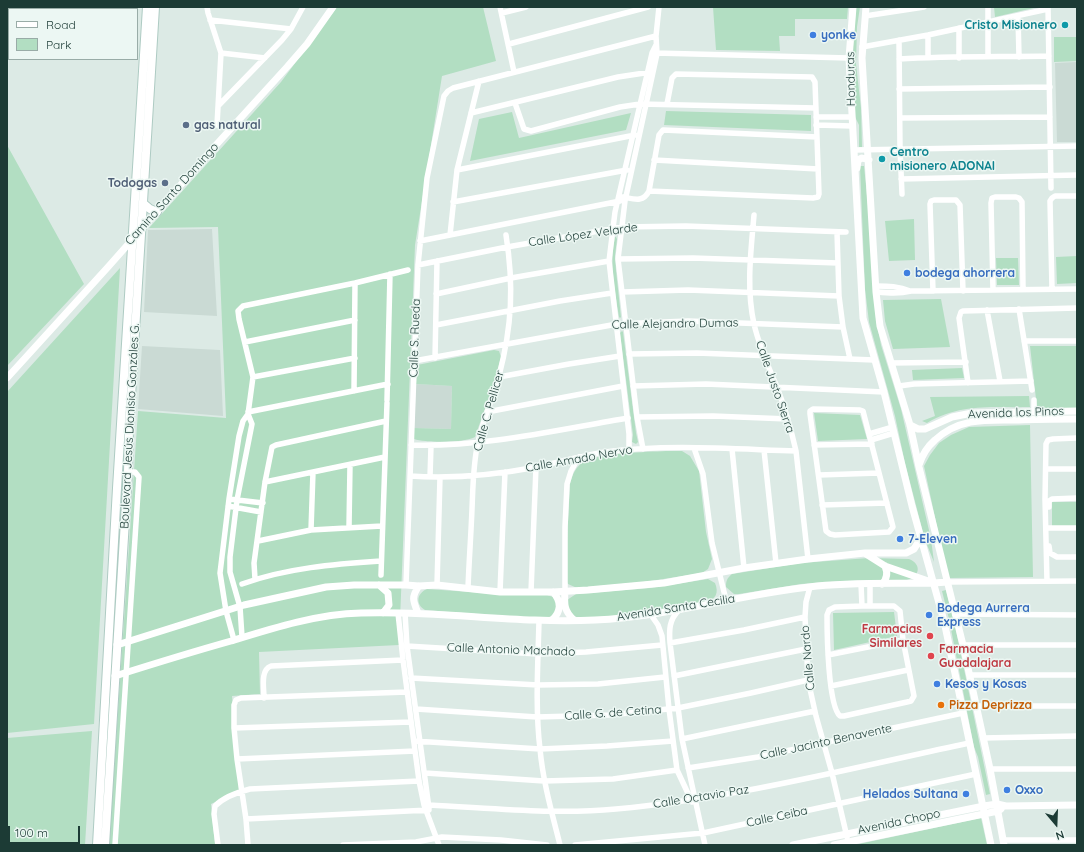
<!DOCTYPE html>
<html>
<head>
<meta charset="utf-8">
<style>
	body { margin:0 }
	#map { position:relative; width:1084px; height:852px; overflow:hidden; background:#dceae5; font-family:Quicksand,sans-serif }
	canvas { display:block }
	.frame { position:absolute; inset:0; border:8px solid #1c3b35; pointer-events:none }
	.legend { position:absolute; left:8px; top:8px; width:130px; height:52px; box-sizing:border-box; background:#ecf7f3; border:1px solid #99aca7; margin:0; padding:5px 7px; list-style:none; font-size:12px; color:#1c3b35 }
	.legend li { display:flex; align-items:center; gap:8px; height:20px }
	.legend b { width:20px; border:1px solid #99aca7 }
	.north { position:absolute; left:1036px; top:804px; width:40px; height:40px; -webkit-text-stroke:3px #ecf7f3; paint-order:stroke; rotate:161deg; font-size:11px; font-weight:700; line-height:16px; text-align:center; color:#1c3b35 }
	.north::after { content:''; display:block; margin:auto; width:14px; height:18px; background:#1c3b35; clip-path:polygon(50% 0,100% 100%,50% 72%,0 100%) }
	.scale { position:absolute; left:8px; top:826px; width:72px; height:18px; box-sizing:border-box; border:2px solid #1c3b35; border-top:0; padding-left:5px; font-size:12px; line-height:14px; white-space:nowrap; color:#1c3b35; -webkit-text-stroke:3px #ecf7f3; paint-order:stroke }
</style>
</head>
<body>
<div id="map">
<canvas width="1084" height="852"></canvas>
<div class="frame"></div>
<ul class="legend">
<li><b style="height:5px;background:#fff"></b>Road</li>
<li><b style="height:11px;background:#b2dec2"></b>Park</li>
</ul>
<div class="north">N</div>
<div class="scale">100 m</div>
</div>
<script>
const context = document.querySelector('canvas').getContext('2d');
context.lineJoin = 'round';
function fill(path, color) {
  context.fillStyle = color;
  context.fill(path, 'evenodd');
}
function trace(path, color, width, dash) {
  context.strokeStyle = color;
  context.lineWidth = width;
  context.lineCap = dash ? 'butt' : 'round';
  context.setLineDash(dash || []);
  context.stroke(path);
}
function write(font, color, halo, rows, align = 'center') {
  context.font = font + ' Quicksand,sans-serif';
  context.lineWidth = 3;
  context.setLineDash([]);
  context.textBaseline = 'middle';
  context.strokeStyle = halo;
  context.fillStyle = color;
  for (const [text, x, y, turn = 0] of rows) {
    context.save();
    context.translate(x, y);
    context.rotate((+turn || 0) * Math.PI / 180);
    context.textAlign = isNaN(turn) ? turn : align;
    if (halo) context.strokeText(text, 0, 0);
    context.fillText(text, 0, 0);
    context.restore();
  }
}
fill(new Path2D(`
	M1077,62V142H1057L1055,63Z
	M212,229L217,316L144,312L148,230Z
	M142,346L220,350L223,416L138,409Z
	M416,384L452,386L451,429L414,428Z`), '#cadad4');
fill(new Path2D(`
	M337,7H483L496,61L442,76L415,245L399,645L259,652L260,694L232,696L239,791L211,804L215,845H109L138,411L226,418L218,227L149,228L281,82Z
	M713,7H848L847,19H795V36H779L780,51L716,50Z
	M856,7H860L857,27L856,64L861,108L862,147H859V125L855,117L852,59Z
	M994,7H1038L995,17Z
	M1054,37H1077V61L1054,62Z
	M666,111L811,115V131L664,125Z
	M512,112L519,138L631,113L626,130L470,161L479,119Z
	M7,145L84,284L7,366Z
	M860,166H864L873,255L876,319L881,345L901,409L931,539L934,562L925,540L905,463L895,416L869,322L865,289Z
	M914,219L915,260L889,261L885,221Z
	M615,237H616L617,239L615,256L616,270L621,317L620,318L619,317C615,291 609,263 615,237Z
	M1077,256V283L1057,284L1056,257Z
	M996,258H1018L1019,285H997Z
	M120,268L94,724L7,733V392Z
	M941,299L950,347L893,349L885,321L883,300Z
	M622,331L623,332L636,433L638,442L636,444L632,442L633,435L620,333Z
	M1030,346H1077V408H1037Z
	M494,350L499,351L501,357L495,380L475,437C463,443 427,443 414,439V428L451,429L452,386L416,384L417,365Z
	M962,368L964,378L913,380L912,370Z
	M1029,396L1030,407C992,408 961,403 927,423L922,421L935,416L930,397Z
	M814,413L860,415L867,439L818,441Z
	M1030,425L1033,577L948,578L924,466L930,455L939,443L951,435L969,427Z
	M666,451H682L690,456L699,471L706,532L712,559L708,569L702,573L644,582L577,588L568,584L565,579L570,484C572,475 576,466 585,461C601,453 646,452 666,451Z
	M1052,502H1077V526H1052Z
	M869,558L909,559C922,564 920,577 907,580L844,581L801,584L739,594H734L726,587C726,581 727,578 732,574L801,563Z
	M708,579L715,583C719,593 716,599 706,602C683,606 586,624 570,615L567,600L576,594L650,588Z
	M427,589L499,594L547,595L553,597L557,603L554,615L549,617H514L425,610C415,604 417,593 427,589Z
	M946,590L954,621L990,794L986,795L978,757L974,747L949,619L942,591Z
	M894,612L897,636L834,650L833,613Z
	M92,731L85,845H7V738Z
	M981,818L987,845H854Z`), '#b2dec2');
const secondary = new Path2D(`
	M144,204L150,209L157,212
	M97,845L117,488L147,7
	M105,845L128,472L129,429L155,7`);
trace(secondary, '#aecbc3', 10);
trace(new Path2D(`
	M207,7L208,13L221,53L217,125
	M500,7L514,72
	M988,7V56
	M1048,7L1051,188
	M502,13L526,7
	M865,16L924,7
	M1018,16L1019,57
	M210,20L291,29
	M959,28V58
	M928,35V57
	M899,40L900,149L902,194
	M509,44L648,7
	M862,47L928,35L1048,9
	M221,53L265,58
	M655,53L849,58
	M899,59C949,56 999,57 1049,56
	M899,89L1050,87
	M515,103L524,129L531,131L620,107L640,104L816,108
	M219,105L282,40L291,29L303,7
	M471,113L618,77L651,72
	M816,117H852
	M900,118L1050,117
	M816,125L852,126
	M854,150L1077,146
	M654,160L818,169
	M457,170L635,135
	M901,179L1077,175
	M649,191L813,198L818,197L819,194L815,82L812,77L676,74L672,78L667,104
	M623,197C634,199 643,203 649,191L659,135L663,130L817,137
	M453,202L627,170
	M754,215C751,251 746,288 754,324C759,346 768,366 777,387C785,408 791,429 796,451L808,559
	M837,232L839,296L843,327L850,359
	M450,235L457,170L479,81
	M420,241L620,201
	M618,259L693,258L838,263
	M418,265L507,247L622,227L686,226L846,232
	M876,286C888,286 899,286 910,291
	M1052,289L1050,201L1052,198L1055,196H1077
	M993,290L991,203L992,198L995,197H1016L1019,198L1022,202L1023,289
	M933,291L930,204L931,201L934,200H956L960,205L963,291
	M622,292L688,290L839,296
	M876,292C888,293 899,294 911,291L1077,289
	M436,294L511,278L609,261
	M1019,309L1032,390
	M987,310L1000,381
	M436,325L560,301L612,293
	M1024,341H1077
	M245,342L355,320
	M629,354L697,353L874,360
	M435,358L437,261
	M414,361L617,324L688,321L843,327
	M891,363L966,362
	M253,377L355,358
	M499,377L569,364L620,356
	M968,383L959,318L961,312L963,311L1077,308
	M633,386L706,384L884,392
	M899,386L914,384L1031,381
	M354,391L355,283
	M387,400L390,274
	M1034,400V412
	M813,409L860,410L863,411L893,527L889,532L835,535L830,534L826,531L810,414V411Z
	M248,412L388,384
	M487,412L623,386
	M637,417L713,416L788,419
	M869,434L893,427
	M871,440L894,433
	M411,445C485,447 556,430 628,418
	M814,445L872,444
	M694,448L703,474L712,543L726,600
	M643,449L637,417L618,259L625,201L657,54L656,36L659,7
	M732,449L744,568
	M629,450V434L609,261L615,212L652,53L656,45
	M764,450L776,563
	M1046,469H1077
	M819,475L879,473
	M410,476C453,479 495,475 537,467C559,462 582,456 605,452C668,444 732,449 796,451
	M430,477L431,446
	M265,482L385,457
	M229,499L263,503
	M822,505L887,503
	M228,506L261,512
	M1049,507V501L1052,499L1077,498
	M349,527L350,465
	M1049,528H1077
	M311,530L313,472
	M258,541L311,530L382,526
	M1049,546L1050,553L1057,557H1077
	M381,575L387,403
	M255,579L254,563L265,482L272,447L276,445L386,421
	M1047,581L1045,499L1046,444L1048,440L1053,439L1077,438
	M947,582L1077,581
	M242,584C286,568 335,564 381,561
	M861,584L862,606
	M406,585L418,265L427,178L444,96L448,91L453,88L656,36
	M437,585L440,477
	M810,587L806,602L805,617L808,680L816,716L832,773L847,837
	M468,588C469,561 471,535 472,509C473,487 473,464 478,442C483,420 493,398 499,376C512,326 514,286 506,235
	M565,591V527L567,484L571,471L579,457
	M500,592L505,472
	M531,592L536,467
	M862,606H894L900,611L903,640L914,696L911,701L907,702L844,716H840C828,706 827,633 827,615L829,610L835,607Z
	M870,606V584
	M679,610C669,620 669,630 670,643L682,739L705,845
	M398,613L403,660L419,781L424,805L439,845
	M405,613L407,646L429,808
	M955,614L1077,615
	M651,615L658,625L662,636L669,709L677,770L692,802
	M539,621C538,663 535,707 540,749C543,782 552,813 560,845
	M242,637L240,607L230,572V557L237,500L252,424L248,414L253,377L239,319L238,311L243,306L355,283L408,270
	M234,640L226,611L220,573L229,499L239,436L243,421L248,414
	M670,643L744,630L805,617
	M963,645H1077
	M407,646L538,654L586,652L662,645
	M828,655L903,640
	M970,675H1077
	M674,676L806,649
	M411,678L538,685L598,684L665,677
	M831,686L908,670
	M264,698C264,688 260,670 271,666L403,660
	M977,706H1077
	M416,709L537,717L609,715L678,708L751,693L808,680
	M234,728L411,722
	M983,738L1077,736
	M682,739L815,711
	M414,741L540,749L607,746L673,741
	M237,759L415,751
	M688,768L758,757L963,713
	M990,769H1077
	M425,773L544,781L613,779L677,770
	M429,805C491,808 554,815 616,809C736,798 852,768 969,743
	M246,819L429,810
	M1003,840H1077
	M115,845L139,477L135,472H128
	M218,845L214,814L215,806C224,797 238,792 250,789L419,781
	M248,845L246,819L237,759L234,728V705L236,700L241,698L407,692
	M343,845L416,842L442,837L501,840L547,845
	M575,845L703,833L976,774`), '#fff', 5.5);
trace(new Path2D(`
	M853,7L849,58L863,318L884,392L912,506L944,621L991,845
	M866,7L862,58L876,292L880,326L910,425L919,467L963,645L990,769L1004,845
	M857,168L858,160L862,158L869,160
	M7,378L108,267L216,145L287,67L307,44L333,7
	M910,425L918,429H925L952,417L972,413L1077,411
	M919,465C922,455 927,447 935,440C960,417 988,420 1019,420C1038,419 1058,419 1077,419
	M866,554L885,566L934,583L947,582
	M882,584C887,579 888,573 885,566
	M379,585L388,593L389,605L383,613
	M565,591C564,604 564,611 574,620
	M418,613C413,601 411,597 419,586
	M552,620C561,612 562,602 553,592
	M117,645L244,605L326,587L354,585H406L419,586L437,585L500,592H553L588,590L664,583L744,568L808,559L865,553H906L914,549L921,538
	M115,676C153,664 192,652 231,641C273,628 317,614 361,613C439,610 517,624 595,620C667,617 737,595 809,587C851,582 893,584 934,583
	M793,845L984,806L997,804L1006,806L1077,805
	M834,845L998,811L1001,809`), '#fff', 7);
trace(secondary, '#fff', 8);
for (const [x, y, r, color] of [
	[1065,25,4,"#0f9aa8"],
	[813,35,4,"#3f7fe0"],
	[186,125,4,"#5c6f8a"],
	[882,159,4,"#0f9aa8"],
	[165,183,4,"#5c6f8a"],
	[907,273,4,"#3f7fe0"],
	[900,539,4,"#3f7fe0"],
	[929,615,4,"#3f7fe0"],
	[930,636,4,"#e0444e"],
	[931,656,4,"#e0444e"],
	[937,684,4,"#3f7fe0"],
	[941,705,4,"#e8710a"],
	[1007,790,4,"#3f7fe0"],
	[966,794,4,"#3f7fe0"]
]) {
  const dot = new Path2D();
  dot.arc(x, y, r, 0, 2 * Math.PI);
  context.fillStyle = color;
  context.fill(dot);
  trace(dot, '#ecf7f3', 1.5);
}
write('bold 12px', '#0d838f', '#ecf7f3', [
	["Cristo Misionero",1057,25],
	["Centro",890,152,"left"],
	["misionero ADONAI",890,166,"left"]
], 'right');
write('bold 12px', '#366cbe', '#ecf7f3', [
	["yonke",821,35],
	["bodega ahorrera",915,273],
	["7-Eleven",908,539],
	["Bodega Aurrera",937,608],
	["Express",937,622],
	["Kesos y Kosas",945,684],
	["Oxxo",1015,790],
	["Helados Sultana",958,794,"right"]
], 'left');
write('12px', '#1c3b35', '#ecf7f3', [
	["Honduras",851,79,-91],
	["Camino Santo Domingo",172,194,-48],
	["Calle López Velarde",583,235,-8],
	["Calle Alejandro Dumas",675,324,-1],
	["Calle S. Rueda",415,338,-88],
	["Calle Justo Sierra",775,387,71],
	["Calle C. Pellicer",489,411,-74],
	["Avenida los Pinos",1016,413,-2],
	["Boulevard Jesús Dionisio Gonzáles G.",130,426,-87],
	["Calle Amado Nervo",579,459,-10],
	["Avenida Santa Cecilia",676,608,-9],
	["Calle Antonio Machado",511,650,2],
	["Calle Nardo",808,658,-95],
	["Calle G. de Cetina",613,713,-4],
	["Calle Jacinto Benavente",826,742,-12],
	["Calle Octavio Paz",701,797,-9],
	["Calle Ceiba",777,817,-12],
	["Avenida Chopo",899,822,-12]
]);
write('bold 12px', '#4e5e75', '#ecf7f3', [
	["gas natural",194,125],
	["Todogas",157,183,"right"]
], 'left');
write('bold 12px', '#be3a42', '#ecf7f3', [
	["Farmacias",922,629],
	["Similares",922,643],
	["Farmacia",939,649,"left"],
	["Guadalajara",939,663,"left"]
], 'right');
write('bold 12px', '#c56008', '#ecf7f3', [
	["Pizza Deprizza",949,705]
], 'left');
</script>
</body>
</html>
